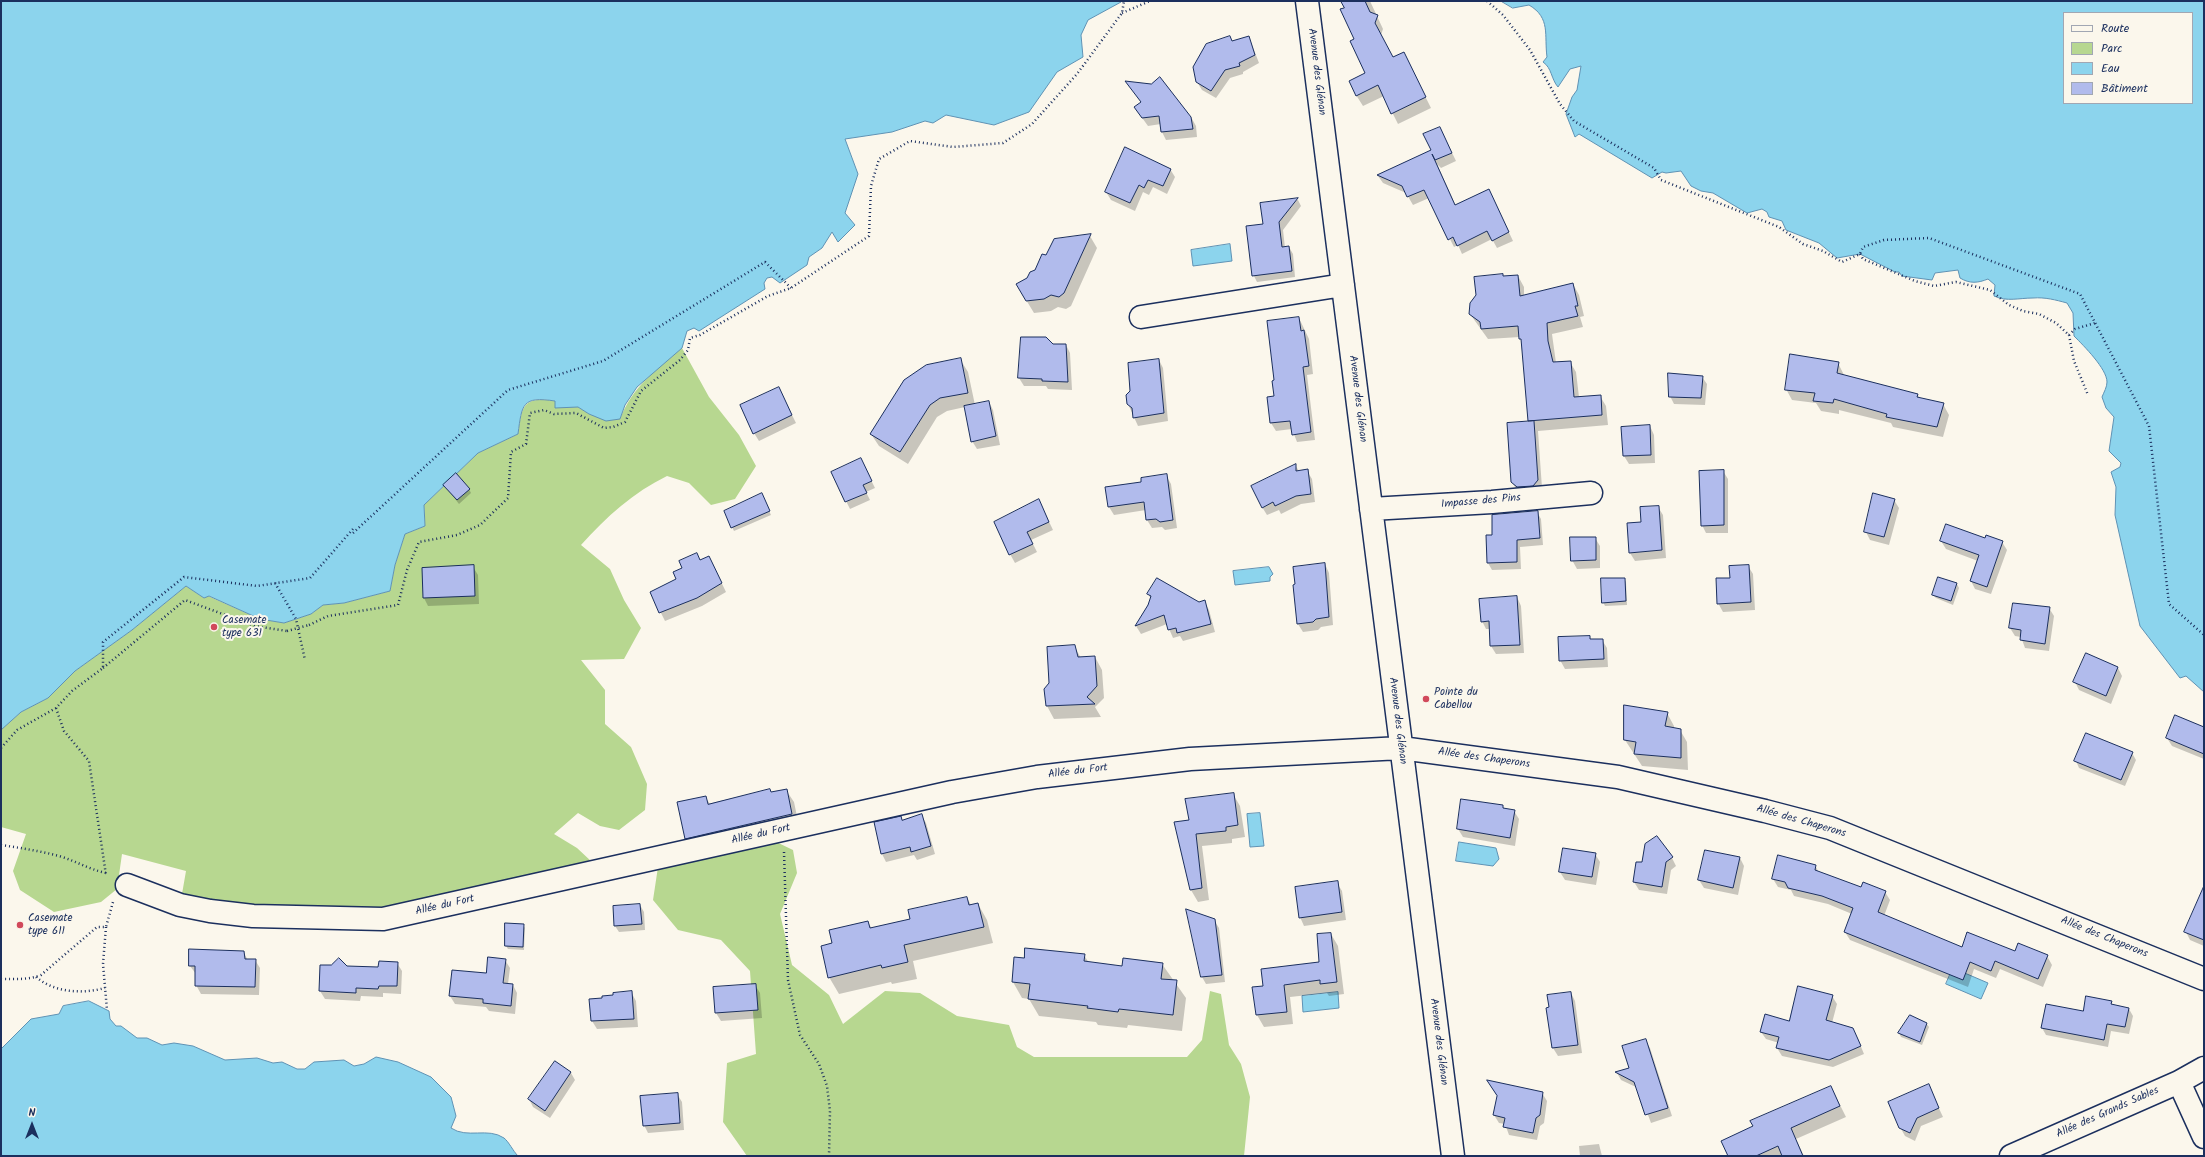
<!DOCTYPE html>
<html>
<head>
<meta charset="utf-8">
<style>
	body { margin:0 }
	#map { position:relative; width:2205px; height:1157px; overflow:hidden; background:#fbf7ec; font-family:Kalam,sans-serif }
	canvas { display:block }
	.frame { position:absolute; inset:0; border:2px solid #1b2f5e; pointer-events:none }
	.legend { position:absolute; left:2063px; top:12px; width:130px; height:92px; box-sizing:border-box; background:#fbf7ec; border:1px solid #a1a7b3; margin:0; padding:5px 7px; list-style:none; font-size:12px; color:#1b2f5e }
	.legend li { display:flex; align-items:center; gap:8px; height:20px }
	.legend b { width:20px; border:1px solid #a1a7b3 }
	.north { position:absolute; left:12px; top:1105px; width:40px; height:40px; -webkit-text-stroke:3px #fbf7ec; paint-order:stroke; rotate:0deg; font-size:11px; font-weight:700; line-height:16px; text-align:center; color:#1b2f5e }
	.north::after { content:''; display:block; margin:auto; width:14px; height:18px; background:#1b2f5e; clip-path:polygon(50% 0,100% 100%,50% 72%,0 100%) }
</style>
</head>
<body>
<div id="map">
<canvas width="2205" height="1157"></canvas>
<div class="frame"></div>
<ul class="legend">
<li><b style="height:5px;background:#fbf7ec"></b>Route</li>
<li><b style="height:11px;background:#b7d790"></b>Parc</li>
<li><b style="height:11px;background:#8cd4ed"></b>Eau</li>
<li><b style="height:11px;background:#b1bbec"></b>Bâtiment</li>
</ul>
<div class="north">N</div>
</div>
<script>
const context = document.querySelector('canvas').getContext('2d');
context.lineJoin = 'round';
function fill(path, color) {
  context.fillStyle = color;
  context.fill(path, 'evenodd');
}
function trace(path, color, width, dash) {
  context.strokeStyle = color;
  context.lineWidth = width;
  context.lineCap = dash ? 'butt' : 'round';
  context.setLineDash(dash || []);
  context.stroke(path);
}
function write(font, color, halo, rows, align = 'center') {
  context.font = font + ' Kalam,sans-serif';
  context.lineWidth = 4;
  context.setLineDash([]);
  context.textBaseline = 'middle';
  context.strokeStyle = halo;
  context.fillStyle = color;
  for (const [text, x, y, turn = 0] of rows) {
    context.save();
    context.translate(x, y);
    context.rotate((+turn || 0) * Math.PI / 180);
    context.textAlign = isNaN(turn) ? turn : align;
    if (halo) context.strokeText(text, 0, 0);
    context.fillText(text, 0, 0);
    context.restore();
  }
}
fill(new Path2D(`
	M682,348L709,397L739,435L756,466L735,499L711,505L689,483L667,476C634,492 606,517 581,545L610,569L624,600L641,628L624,659L581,660L605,690V724L631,747L647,784L645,810L619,830L600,826L578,813L554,834L577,848L592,862L397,909L347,911L207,903L182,894L186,871L122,854L117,889L101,902L54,912L20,890L13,871L26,834L1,827V730L21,712L48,698L75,671L132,630L186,586L204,598L208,596L260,619L284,623L311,614L323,605L344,603L390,591L395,565L405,534L425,526L424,505L478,453L518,434C522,405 523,396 556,401L555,407H578L589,414L620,419C633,386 656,370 682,348Z
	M770,839L793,850L797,873L780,914L792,965L829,995L843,1024L885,991L920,993L957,1016L1009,1025L1017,1047L1034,1057H1187L1202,1040L1210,991L1221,994L1229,1045L1241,1064L1250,1097L1244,1156H747L723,1122L727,1063L756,1054L750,971L721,940L678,930L653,900L658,867Z`), '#b7d790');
const water = new Path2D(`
	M1,1H1120L1121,2L1088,20L1081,35L1083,57L1057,72L1029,112L994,125L946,115L933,123L925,121L892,132L845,139L858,174L845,213L855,225L838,242L832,232L822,248L809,257L807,265L780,283L772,277L767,278L764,283L765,289L699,331L694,328L687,331L682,348L637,387L625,405L620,419L606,421L589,414L578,407L555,408V401C522,396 522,404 518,434L478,453L424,505L425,526L405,534L395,565L390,591L344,603L323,605L311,614L284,623L260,619L209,596L204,598L186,586L132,630L75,671L48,698L21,712L1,730Z
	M1501,1H2204V692L2186,676L2180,678L2140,626L2115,515L2116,487L2111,472L2120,467L2121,463L2109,451L2114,417L2106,408L2102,397C2104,392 2107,387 2107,382C2107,369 2084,346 2074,336L2073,313L2067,303C2056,300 2045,297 2033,298C2019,298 2007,302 1994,296L1995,285L1988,279C1978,283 1970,284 1960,278L1958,270L1935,273L1932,280L1902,276L1899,272H1895L1860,254L1837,258L1819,243L1786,230L1782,221L1769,217L1767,212L1762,209L1747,213L1713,193L1701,191L1691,186L1681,171L1666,173L1662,172L1652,178L1579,134L1575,137L1566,114L1572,97L1577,90L1581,66L1570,69L1558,87C1551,79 1552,68 1543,62L1547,57C1544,35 1551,18 1529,5L1513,8ZM2064,13H2192V103H2064Z
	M1230,244L1232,261L1193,266L1191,250Z
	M1269,567L1273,574L1270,577V581L1235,585L1233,571Z
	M1260,813L1264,846L1250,847L1247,814Z
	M1459,842L1496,848L1499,859L1493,866L1456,861Z
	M1953,968L1988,983L1981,999L1946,984Z
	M1338,992L1339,1008L1303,1012L1302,996Z
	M89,1001L109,1011L110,1019L116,1026H121L137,1038H147L162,1045L174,1043L193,1046L225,1060L257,1058L273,1063L282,1062L297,1069H305L314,1062L344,1060L354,1066L364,1064L376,1057L398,1062L431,1077L451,1097L456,1116L451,1128C467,1139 488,1127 504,1138C509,1142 513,1151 518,1156H1V1049L31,1019L59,1014L63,1006Z`);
fill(water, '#8cd4ed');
trace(water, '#5f92b4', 1);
fill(new Path2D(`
	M1342,1H1370L1383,29L1381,35L1393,59L1404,54L1431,108L1398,124L1384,96L1363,106L1356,95L1366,74Z
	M1230,37L1233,42L1249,37L1259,63L1243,72V74L1230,78L1216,98L1202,90L1197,82Z
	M1127,82L1191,117L1196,126L1197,137L1166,140L1162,132L1161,124L1148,126L1135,108L1142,103Z
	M1440,128L1456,161L1441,168L1437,164L1456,206L1493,198L1513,241L1497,248L1492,239L1462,254L1458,245L1454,247L1429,198L1413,205L1406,193L1383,183L1378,176L1432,151Z
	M1170,169L1175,177L1167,194L1153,187L1149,195L1143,192L1135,211L1111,200L1106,192Z
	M1298,200L1301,206L1283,230L1285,248L1289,247L1293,254L1295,277L1257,282L1254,276L1264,225L1261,204Z
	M1090,236L1097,248L1071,306L1066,309L1058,307L1051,311L1034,313L1017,285L1027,279L1047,256Z
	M1518,276L1524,287V296L1573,284L1579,295L1584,316L1580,317L1583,327L1552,334L1556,363L1570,362L1576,372L1579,397L1600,396L1606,406L1608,425L1538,431L1542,488L1517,490L1512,482L1530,422L1522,343L1520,337L1488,339L1470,314Z
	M1299,318L1309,339L1313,374L1307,375L1315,440L1297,442L1292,429L1276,431L1271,423L1268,398L1275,397V381Z
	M1052,345H1066L1070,353L1072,390L1048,389L1046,386H1024L1019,378Z
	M960,359L968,372L975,405L989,402L993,410L1000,445L977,449L972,441L965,407L947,411L937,417L908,464L879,446L871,434Z
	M1159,360L1163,368L1168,421L1138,426L1128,404L1131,391Z
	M1838,363L1844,375L1918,395L1919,398L1943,404L1949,415L1943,437L1893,427L1891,423L1839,410V414L1821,411L1816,403L1792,400L1786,389Z
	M1702,377L1707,384L1705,405L1674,404L1670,396Z
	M783,397L796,423L759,441L754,433Z
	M1650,426L1654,435L1655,463L1629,464L1624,456Z
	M861,460L875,488L866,492L870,500L850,509L832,473Z
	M1295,465L1299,471H1307L1312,479L1315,502L1301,504L1281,514L1279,510L1267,515L1262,507Z
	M1723,471L1728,479V533H1706L1702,525Z
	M1166,475L1171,484L1177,528L1165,530L1162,527L1152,528L1147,520L1146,510L1114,515L1109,507L1143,483Z
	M444,485L469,489L471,493L459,504Z
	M763,498L771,515L734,531L732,527Z
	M1894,500L1899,508L1889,545L1870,540L1866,532Z
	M1658,507L1663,515L1666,558L1635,561L1630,553L1642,523Z
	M1043,509L1053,530L1031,540L1037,552L1015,563L1010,554Z
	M1537,512L1541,519L1543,545L1520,547L1521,569L1492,570L1488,563L1493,536Z
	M1595,538L1600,546V568L1577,569L1572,560Z
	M1985,539L2002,542L2007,550L1991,594L1975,589L1971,581L1978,561L1946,549L1941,541Z
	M709,557L726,592L702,606L665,621L651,593L677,579L700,561Z
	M1325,564L1329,573L1333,625L1321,627L1318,630L1303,632L1298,624Z
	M1748,566L1753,574L1755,610L1723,612L1718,603L1731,579Z
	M473,567L478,575L479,604L428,606L424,598Z
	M1939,578L1957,584L1959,588L1953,605L1936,598L1933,595Z
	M1624,579L1626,582L1627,605L1605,606L1603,602Z
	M1148,594L1198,603L1204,601L1209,610L1215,632L1183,641L1180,636L1173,638L1167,624L1141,634L1136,626L1151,599Z
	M1517,597L1521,606L1524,653L1496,654L1491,646L1490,629H1486L1482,621Z
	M2049,608L2054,616L2049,651L2025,648L2021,637L2015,636L2010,628Z
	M1590,637L1591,640H1602L1607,648L1608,667L1565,669L1560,660Z
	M1074,646L1081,658L1095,657L1102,670L1104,698L1095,707L1101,717L1054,719L1047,706L1045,689Z
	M2086,654L2118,668L2122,676L2111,704L2079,690L2075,682Z
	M1667,713L1674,726V729L1680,730L1687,742L1688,770L1642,766L1625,740Z
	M2204,728V759L2172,746L2167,738Z
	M2132,753L2136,760L2125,786L2079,768L2076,761Z
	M786,790L794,802L799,826L693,851L686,838L705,797L710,804Z
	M1233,794L1240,806L1245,837L1232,839V843L1202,846L1209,900L1198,902L1191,890L1190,821Z
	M1502,806L1505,809L1514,811L1519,819L1515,846L1463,837L1458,829Z
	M921,815L926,823L935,854L917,860L914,855L886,862L882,854L901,817L903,821Z
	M1595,854L1600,862L1596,885L1565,880L1560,872Z
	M1672,858L1676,866L1671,870L1667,894L1639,890L1634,882Z
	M1740,858L1744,866L1738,895L1704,888L1699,880Z
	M1815,865L1819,873L1862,888L1885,892L1890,900L1884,916L1962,948L2047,956L2052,965L2043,987L2000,969L1996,978L1974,969L1968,987L1850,940L1845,932L1852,914L1828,904L1794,896L1791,890L1778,887L1773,879Z
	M1337,883L1342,891L1346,920L1304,926L1300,917Z
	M967,898L971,905L978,904L987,920L993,943L913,961L917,979L892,984L891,982L839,994L829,977L834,943L868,922L872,929L911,920Z
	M640,905L644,912L645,930L619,932L615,926Z
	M2204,915V946L2190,940L2186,932Z
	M1214,920L1219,928L1225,982L1206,984L1202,977Z
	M523,925L525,928L524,950L508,949L506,946Z
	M1331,934L1338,946L1344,994L1329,996L1327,993L1290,997L1293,1024L1264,1027L1257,1015L1264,987L1320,963Z
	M243,952L248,960H255L260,968L259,995L201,994L196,985V974L190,966Z
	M1084,955L1089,963L1123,967L1162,964L1186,998L1182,1031L1128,1025L1127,1028L1098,1025L1096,1022L1039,1016L1029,999L1022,998L1013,982Z
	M505,960L510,968L508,984L513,985L517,993L515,1014L489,1011L486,1007L455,1004L450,996L487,974Z
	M397,963L402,971L401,994L383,993V997L361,996L360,1001L325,999L320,991L321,966L379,968Z
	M755,985L760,993L762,1018L721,1021L716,1013Z
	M631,992L636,1001L638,1027L597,1029L592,1021Z
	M1571,993L1575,1001L1582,1053L1558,1056L1553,1048L1548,1008Z
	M1832,996L1837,1004L1832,1023L1857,1037L1864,1054L1833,1067L1782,1056L1777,1048L1779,1043L1766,1039L1761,1032L1790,1022Z
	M2111,1002L2113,1006L2129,1009L2133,1016L2129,1034L2111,1031L2108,1047L2046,1035L2042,1028Z
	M1926,1023L1929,1027L1922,1045L1901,1037L1899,1033Z
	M1645,1040L1650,1048L1672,1116L1651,1123L1638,1088L1621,1080L1617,1073L1630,1068Z
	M555,1062L571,1073L575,1080L550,1118L533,1107L529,1099Z
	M1928,1085L1943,1117L1921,1126L1915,1141L1905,1136L1900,1127Z
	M1831,1087L1846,1117L1796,1139L1804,1156H1729L1754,1127Z
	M1542,1093L1547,1101L1544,1123L1540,1126L1537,1140L1509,1135L1505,1124L1499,1123L1494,1115Z
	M677,1094L682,1102L684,1130L648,1133L644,1125Z
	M1599,1144L1602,1156H1580L1579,1146Z`), '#0003');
const building = new Path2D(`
	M1341,1H1365L1370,12L1378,15L1375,23L1393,57L1404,52L1426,97L1391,114L1378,85L1356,96L1349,81L1365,73L1350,41L1354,39L1340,9L1344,8Z
	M1230,36L1232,41L1249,36L1255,55L1239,63L1240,66L1225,70L1211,91L1196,82L1193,67L1206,44Z
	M1160,77L1191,117L1193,129L1161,132L1159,116L1142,118L1134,107L1141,102L1125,81L1151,84Z
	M1440,127L1452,153L1435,160L1432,154L1455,205L1489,189L1509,232L1492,241L1487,231L1457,246L1453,237L1448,240L1424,190L1407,197L1402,186L1377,175L1431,150L1423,134Z
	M1125,147L1171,169L1163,186L1148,180L1144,188L1139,185L1130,203L1105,192Z
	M1298,198L1279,222L1282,247L1289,246L1292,271L1252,276L1246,226L1263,224L1260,203Z
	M1091,234L1064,293L1059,297L1051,295L1044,299L1026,301L1016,284L1027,278L1030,272L1035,270L1042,254L1046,255L1054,239Z
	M1503,274V276L1518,275L1520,296L1573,283L1578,306H1575L1578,316L1547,323L1548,341L1553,362L1571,361L1574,397L1601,395L1602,415L1528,421L1521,339H1519L1518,326L1481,329L1480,322L1469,314L1470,303L1476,295L1474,277Z
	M1299,317L1301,331L1304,330L1309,366L1303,367L1311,432L1292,435L1290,421L1270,423L1267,397L1274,396L1272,381L1274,380L1267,321Z
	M1021,337H1046L1053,344H1066L1068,382L1042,381V379L1018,378Z
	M1790,354L1839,362L1837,373L1918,394L1917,397L1944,403L1937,427L1886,417L1887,414L1834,399L1833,403L1813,401L1815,393L1785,390Z
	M961,358L968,393L940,398L930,405L900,452L870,434L904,380L926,365Z
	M1159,359L1164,413L1133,418L1132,408L1127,404L1126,395L1130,391L1128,363Z
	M1668,373L1703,376L1701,398L1669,397Z
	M779,387L792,415L753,434L740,405Z
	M989,401L996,436L971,442L964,406Z
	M1534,421L1538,480L1533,486L1517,487L1511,482L1507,423Z
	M1650,425L1651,455L1623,456L1621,427Z
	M861,458L872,481L863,485L867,493L845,502L831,472Z
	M1296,464V471L1308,469L1311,494L1296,496L1275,506L1273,502L1262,508L1251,486Z
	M1724,470V525L1701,526L1699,471Z
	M456,473L470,489L457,500L443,485Z
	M1167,474L1173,520L1160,522L1156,519L1146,520L1144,502L1108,507L1105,487L1141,482V478Z
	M762,493L770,511L731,528L724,511Z
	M1873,493L1895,499L1884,537L1864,532Z
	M1039,499L1049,522L1027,532L1033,544L1009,555L994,522Z
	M1659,506L1662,550L1629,553L1627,523L1641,522L1640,507Z
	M1538,511L1540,538L1517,540V562L1487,563L1486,535H1492V515Z
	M1946,524L1985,538L1986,535L2003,541L1987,587L1970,581L1979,555L1940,541Z
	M1570,537H1596V560L1571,561Z
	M697,553L700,560L709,556L722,583L697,598L659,613L650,592L676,579L673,572L682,568L679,561Z
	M1325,563L1329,617L1316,619L1313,622L1297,624L1293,585L1295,584L1293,567Z
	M474,565L475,596L423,598L422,568Z
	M1749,565L1751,602L1717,604L1716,578H1730L1729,566Z
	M1938,577L1957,583L1951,601L1932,595Z
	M1157,578L1199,602L1205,600L1211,624L1177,633L1176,628L1168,630L1164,615L1135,626L1148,605L1151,596L1147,594Z
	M1601,578H1625L1626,601L1602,603Z
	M1517,596L1520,645L1490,646L1489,621L1481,622L1479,599Z
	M2013,603L2050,607L2045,644L2020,640L2021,630L2009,628Z
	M1590,636V639H1603L1604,659L1559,661L1558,637Z
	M1075,645L1078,657L1095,656L1097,686L1087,697L1095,704L1046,706L1044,689L1049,683L1047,647Z
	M2086,653L2118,667L2106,696L2073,682Z
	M1624,705L1668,712L1665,726L1681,729V758L1634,754L1636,742L1624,740Z
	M2175,715L2204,727V754L2166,738Z
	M2086,733L2133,752L2121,780L2074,761Z
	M770,789L771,792L787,789L792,814L685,839L677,802L706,796L708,804Z
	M1234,793L1238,825L1226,827V831L1196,834L1202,888L1190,890L1174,822L1189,820L1185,799Z
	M1461,799L1503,805V808L1515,810L1510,838L1457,829Z
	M922,814L931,846L911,852L910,847L881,854L874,822L901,816L902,820Z
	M1657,836L1673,857L1666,862L1662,887L1633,882L1636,862H1642L1645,844Z
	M1563,848L1596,853L1592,877L1559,872Z
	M1705,850L1740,857L1733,888L1698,880Z
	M1778,855L1816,865L1815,870L1861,887L1863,882L1886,891L1878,912L1962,947L1967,932L2015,951L2018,943L2048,955L2038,979L1995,961L1991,971L1970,962L1963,980L1844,932L1853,908L1822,896L1788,888L1785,882L1772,879Z
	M1338,881L1342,912L1299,918L1295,887Z
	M2204,886V940L2184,932Z
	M967,897L969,905L978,903L984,927L904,945L908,962L882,968L881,965L828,978L821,946L832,943L829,930L868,921L870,928L910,919L908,910Z
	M640,904L642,924L614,926L613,906Z
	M1186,909L1215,919L1222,975L1201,977Z
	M505,923L524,924L523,947L505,946Z
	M1331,933L1337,982L1320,984V980L1284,985L1287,1012L1256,1015L1252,987L1263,986L1261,969L1319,962L1317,934Z
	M1025,948L1085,954L1084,961L1122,966L1123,958L1163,963L1161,979L1177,980L1173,1015L1119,1009L1118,1012L1087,1008L1088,1006L1028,999L1030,984L1012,982L1014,957L1024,958Z
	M189,949L244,951L245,959H256L255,987L195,986V966H189Z
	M488,957L506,959L503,983L513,984L511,1006L483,1003V999L449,996L452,970L486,973Z
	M339,958L347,966L378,967L379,961L398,962L397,986H379L378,989L356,988V993L319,991L320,965H331Z
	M756,984L758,1010L715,1013L713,987Z
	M1798,986L1833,995L1826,1020L1853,1028L1861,1046L1829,1060L1776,1048L1779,1037L1760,1032L1765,1014L1789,1021Z
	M632,991L634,1019L591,1021L589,999L602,998V996L613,995V993Z
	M1571,992L1578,1045L1552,1048L1546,1008L1549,1007L1547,995Z
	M2086,996L2112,1001L2111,1004L2129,1008L2125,1027L2107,1024L2104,1040L2041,1028L2046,1004L2083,1011Z
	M1910,1015L1927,1023L1920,1042L1898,1033Z
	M1646,1039L1668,1108L1645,1115L1634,1082L1615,1072L1629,1068L1622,1046Z
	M555,1061L571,1072L545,1111L528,1099Z
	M1487,1080L1543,1092L1540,1115L1536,1118L1533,1133L1503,1127L1505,1118L1493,1115L1497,1096Z
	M1929,1084L1939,1108L1917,1118L1910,1133L1899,1128L1888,1102Z
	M1831,1086L1840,1106L1791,1128L1803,1156H1782L1778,1146L1756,1156H1728L1721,1141L1753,1126L1750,1121Z
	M678,1093L680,1123L643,1126L640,1096Z`);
fill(building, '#b1bbec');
trace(building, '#1b2f5e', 1);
const street = new Path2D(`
	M1307,1L1453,1156
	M1141,317L1343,285
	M1371,509L1492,502L1591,493
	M127,885L180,905L210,911L253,916L383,919L952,792L1037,777L1190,759L1401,748L1618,777L1765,811L1830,828L2204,979
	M2179,1082L2204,1137
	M2011,1156L2179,1082L2204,1068`);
trace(street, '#1b2f5e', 25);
trace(new Path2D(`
	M1487,1L1503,15L1530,50L1560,104L1574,121L1654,168L1661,180L1779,227L1803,244L1823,251L1842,262L1860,254L1863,247L1884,240L1929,238L2080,294L2149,426L2169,604L2204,635
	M1122,13L1150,1
	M1860,254L1863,259L1915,281L1934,286L1956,282L1990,290L2009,305L2023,311L2039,314L2056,323L2069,335L2074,361L2088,395
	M2069,335L2075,329L2095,323
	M353,533L508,390L603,361L765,262L791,288
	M275,583L296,619L305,660
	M309,625L328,616L398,605L407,570L419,542L457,535L480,525L508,498L511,452L526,444L530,413L544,410L554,414L576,413L604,428L613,427L625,422L641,391L680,360L688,350L690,338L700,335L768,296L791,288L869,236L871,186L879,159L910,141L953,147L1003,143L1032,124L1077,74L1122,13L1124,1
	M103,668L185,600L255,626L287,631
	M56,708L64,731L89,761L106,875
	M1,748L17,730L56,708L72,691L103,668V642L184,577L257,586L310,578L353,529
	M1,845C21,848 40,851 59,856C76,861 88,869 106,873
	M784,852L788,980L800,1035L819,1064L827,1086L830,1111L829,1156
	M106,927L103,964L107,1010
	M36,977C55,993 83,994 105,988
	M1,979C16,979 28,980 41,975L97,927H106L113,902`), '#1b2f5e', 2.5, [1, 3]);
trace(street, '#fbf7ec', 22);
trace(new Path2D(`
	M287,631L309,625`), '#1b2f5e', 2.5, [1, 3]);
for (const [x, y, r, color] of [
	[214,627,4,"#d1495b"],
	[1426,699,4,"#d1495b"],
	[20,925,4,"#d1495b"]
]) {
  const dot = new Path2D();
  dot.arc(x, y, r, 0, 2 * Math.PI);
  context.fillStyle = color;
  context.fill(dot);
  trace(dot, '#fbf7ec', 1.5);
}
write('11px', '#1b2f5e', '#fbf7ec', [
	["Avenue des Glénan",1316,72,83],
	["Avenue des Glénan",1357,399,83],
	["Impasse des Pins",1481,502,-5],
	["Avenue des Glénan",1397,721,83],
	["Allée des Chaperons",1484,759,8],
	["Allée du Fort",1078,772,-7],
	["Allée des Chaperons",1801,822,16],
	["Allée du Fort",761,835,-13],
	["Allée du Fort",445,906,-13],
	["Allée des Chaperons",2104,938,22],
	["Avenue des Glénan",1438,1042,83],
	["Allée des Grands Sables",2108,1113,-24]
]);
write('11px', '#1b2f5e', '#fbf7ec', [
	["Casemate",222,621],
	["type 631",222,634],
	["Pointe du",1434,693],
	["Cabellou",1434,706],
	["Casemate",28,919],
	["type 611",28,932]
], 'left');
</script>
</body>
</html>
